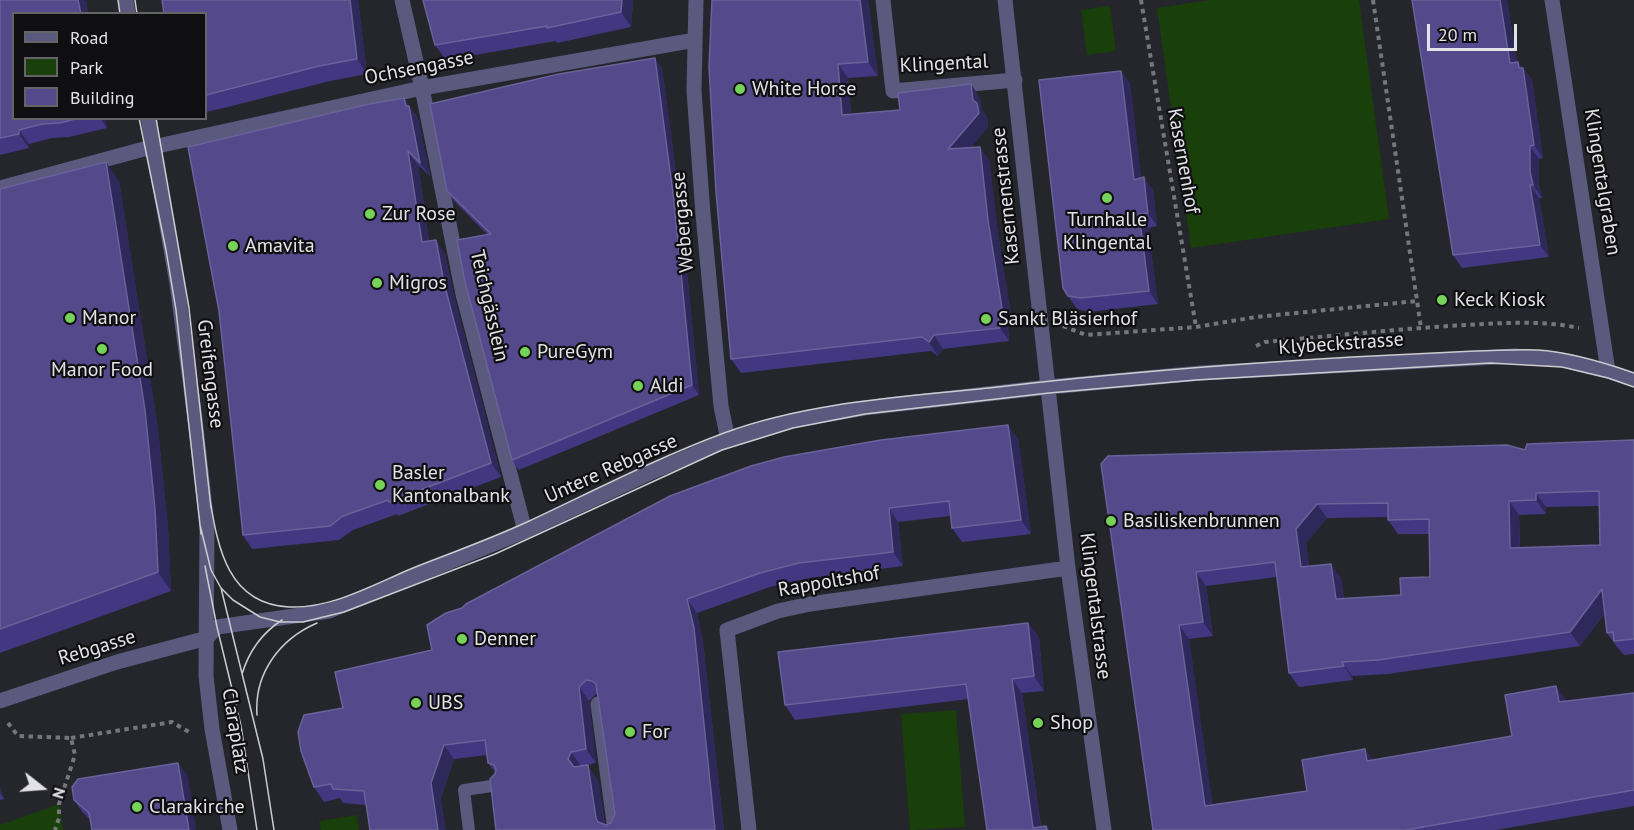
<!DOCTYPE html>
<html>
<head>
<meta charset="utf-8">
<style>
	body { margin:0 }
	#map { position:relative; width:1634px; height:830px; overflow:hidden; background:#25262c; font-family:"PT Sans",sans-serif }
	canvas { display:block }
	.legend { position:absolute; left:12px; top:12px; width:195px; height:108px; box-sizing:border-box; background:#0f0f12; border:2px solid #646467; margin:0; padding:8px 10px; list-style:none; font-size:18px; color:#e3e3e7 }
	.legend li { display:flex; align-items:center; gap:12px; height:30px }
	.legend b { width:30px; border:2px solid #646467 }
	.north { position:absolute; left:12px; top:758px; width:60px; height:60px; -webkit-text-stroke:4px #0f0f12; paint-order:stroke; rotate:107deg; font-size:16px; font-weight:700; line-height:24px; text-align:center; color:#e3e3e7 }
	.north::after { content:''; display:block; margin:auto; width:21px; height:27px; background:#e3e3e7; clip-path:polygon(50% 0,100% 100%,50% 72%,0 100%) }
	.scale { position:absolute; left:1427px; top:24px; width:90px; height:27px; box-sizing:border-box; border:3px solid #e3e3e7; border-top:0; padding-left:8px; font-size:18px; line-height:21px; white-space:nowrap; color:#e3e3e7; -webkit-text-stroke:4px #0f0f12; paint-order:stroke }
</style>
</head>
<body>
<div id="map">
<canvas width="1634" height="830"></canvas>
<ul class="legend">
<li><b style="height:8px;background:#5b5a7e"></b>Road</li>
<li><b style="height:16px;background:#193f0a"></b>Park</li>
<li><b style="height:16px;background:#53498b"></b>Building</li>
</ul>
<div class="north">N</div>
<div class="scale">20 m</div>
</div>
<script>
const context = document.querySelector('canvas').getContext('2d');
context.lineJoin = 'round';
function fill(path, color) {
  context.fillStyle = color;
  context.fill(path, 'evenodd');
}
function trace(path, color, width, dash) {
  context.strokeStyle = color;
  context.lineWidth = width;
  context.lineCap = dash ? 'butt' : 'round';
  context.setLineDash(dash || []);
  context.stroke(path);
}
function write(font, color, halo, rows, align = 'center') {
  context.font = font + ' "PT Sans",sans-serif';
  context.lineWidth = 4.5;
  context.setLineDash([]);
  context.textBaseline = 'middle';
  context.strokeStyle = halo;
  context.fillStyle = color;
  for (const [text, x, y, turn = 0] of rows) {
    context.save();
    context.translate(x, y);
    context.rotate((+turn || 0) * Math.PI / 180);
    context.textAlign = isNaN(turn) ? turn : align;
    if (halo) context.strokeText(text, 0, 0);
    context.fillText(text, 0, 0);
    context.restore();
  }
}
fill(new Path2D(`
	M1211,0H1359L1389,219L1191,248L1157,8Z
	M1110,6L1116,51L1087,55L1081,10Z
	M956,710L965,827L910,830L901,714Z
	M59,804L63,830H0V825Z
	M357,815L359,830H321L319,821Z`), '#193f0a');
trace(new Path2D(`
	M1141,0L1196,327
	M1373,0L1421,328
	M1063,326L1086,335L1196,327L1256,317L1417,301
	M1256,346L1265,342C1331,336 1398,329 1465,325C1503,323 1542,320 1579,328
	M8,723L18,736L71,738L75,755L59,804V818L55,830
	M71,738L172,722L189,732`), '#76777c', 4, [4.5, 4.5]);
trace(new Path2D(`
	M469,830L464,790L498,785`), '#5b5a7e', 12);
trace(new Path2D(`
	M883,0L893,91L1015,80`), '#5b5a7e', 15);
trace(new Path2D(`
	M126,0L128,14
	M402,0L422,88L463,294L525,531
	M696,0L694,91L703,214L721,406L728,440
	M1005,0L1068,568L1104,830
	M1552,0L1608,371
	M148,118L177,284L195,419L207,525L206,676L212,729L230,830
	M0,188L144,149L422,88L695,40
	M207,638L217,627L329,611L525,531L654,471L728,440L790,421L864,408L1049,387L1201,373L1515,356L1563,360L1608,371L1634,380
	M0,701L117,662L207,638
	M598,704L615,830
	M749,830L727,630L778,611L810,604L1068,568`), '#5b5a7e', 15);
trace(new Path2D(`
	M118,0L120,14
	M135,0L137,14
	M139,118L166,250L176,310L201,534
	M156,118L189,308L211,508
	M210,500C218,548 228,604 289,607C332,609 374,584 413,568C451,553 490,539 527,522C593,491 657,458 724,433C811,401 907,397 998,387C1115,373 1233,364 1352,357C1393,355 1434,353 1475,351C1495,351 1516,349 1537,350C1570,352 1603,362 1634,373
	M200,525L211,570L221,588L233,600L260,617L280,622H303L344,612L495,554L722,450L793,428L865,414L1049,393L1196,380L1490,363L1562,367L1608,378L1634,387
	M205,566L217,627L241,726L257,830
	M221,588L263,759L274,830
	M242,674C249,651 262,633 282,620
	M257,715C254,673 280,639 317,623`), '#ccccd0', 1.5);
fill(new Path2D(`
	M0,0H86L88,14H14V118H105L107,128L69,137L52,138L29,144V148L0,155Z
	M358,0L367,74L330,81L228,107L206,112V14Z
	M633,0L631,27L557,43L556,41L446,60L435,45Z
	M712,0H868L878,76L848,78L851,114L900,110L980,98L982,110L987,117L988,127L971,147L989,160L998,234L1012,322L1008,326L1009,341L943,349L938,356L931,351L741,373L731,359Z
	M1412,0H1507L1517,62L1523,68L1532,80L1543,158L1539,159V185L1542,198H1539L1549,257L1462,268L1453,255Z
	M662,68L681,211L699,395L519,470L512,460L488,235L454,201L447,191Z
	M1121,71L1130,84L1141,178L1153,190L1157,226L1148,228L1158,304L1089,312L1077,309L1068,296Z
	M414,112L418,119L430,176L418,165L429,241L445,254L454,296L501,477L398,516L397,514L353,530L339,540L252,549L243,535Z
	M119,181L158,429L168,528L171,591L0,653V189Z
	M1018,439L1031,534L962,542L952,528L951,516L898,522L903,566L809,578L770,587L697,613L703,643L724,830H496V773L488,763L487,755L454,759L441,798L366,805L343,803L340,798L324,802L314,787L343,708L432,650ZM596,694L598,695L615,814L611,823L606,825H605L598,780L584,766L596,763L589,701Z
	M1634,440V654L1624,655L1617,647L1607,633L1605,613L1580,646L1388,674L1352,676L1353,680L1299,687L1289,673L1277,577L1206,586L1213,636L1189,639L1212,805L1307,791L1373,760L1512,736L1566,700V701L1634,693V806L1496,830H1153L1101,464L1525,450ZM1599,506L1600,545L1520,548L1519,515L1546,514V507ZM1388,517V520L1398,534H1429L1430,577L1401,595L1344,599L1341,578L1309,566L1306,543L1327,518Z
	M1028,623L1039,637L1044,691L1022,693L1041,827L1046,826L1049,830H987L969,699L795,720L785,705Z
	M178,763L188,777L90,819L83,813L74,800Z
	M0,788L4,799L0,800Z`), '#423780');
fill(new Path2D(`
	M78,0H86L88,14H81Z
	M350,0H358L367,74L357,59Z
	M622,0H633L631,27L621,12Z
	M860,0H868L878,76L868,62Z
	M1500,0H1507L1519,76L1510,63Z
	M655,58L662,68L681,211L699,395L692,385Z
	M1518,62L1532,80L1543,158L1534,145Z
	M838,64L848,78L852,129L842,115Z
	M1121,71L1130,84L1143,193L1134,180Z
	M971,84L980,98L982,110L987,117L988,127L958,163L948,149L973,100Z
	M404,98L418,119L430,176L420,163Z
	M100,118H105L107,128Z
	M19,130L29,144V148L19,134Z
	M1530,146L1539,159V185L1542,198L1533,185L1530,172Z
	M980,147L989,160L998,234L1012,322L1008,326L1009,341L1000,328Z
	M408,151L418,165L431,256L422,242Z
	M106,162L119,181L158,429L168,528L171,591L158,572Z
	M1144,177L1153,190L1157,226L1148,213Z
	M1530,185L1539,198L1549,257L1540,245Z
	M1139,214L1148,228L1158,304L1149,291Z
	M436,240L445,254L454,296L501,477L491,463L444,283Z
	M934,335L943,349L938,356L929,342Z
	M1008,425L1018,439L1031,534L1021,520Z
	M1536,493L1546,507V514L1536,500Z
	M1509,501L1519,515L1520,562L1510,548Z
	M1317,504L1327,518L1306,543L1311,581L1301,567L1296,529Z
	M889,508L898,522L903,566L893,552Z
	M1331,564L1341,578L1346,613L1336,599Z
	M1196,572L1206,586L1213,636L1203,622Z
	M1602,589L1612,603L1580,646L1570,632Z
	M687,599L697,613L703,643L724,830H715Z
	M1028,623L1039,637L1044,691L1034,676Z
	M1179,625L1189,639L1215,820L1205,806Z
	M1342,662L1352,676L1353,680L1344,666Z
	M1012,679L1022,693L1041,830L1033,828Z
	M1556,686L1566,700L1569,716L1559,702Z
	M579,687L589,701L596,763L586,749Z
	M444,745L454,759L441,798L446,830H438L431,783Z
	M1365,749L1375,763L1367,761Z
	M571,752L581,766L578,774L568,759Z
	M178,763L188,777L196,830H189Z
	M588,765L598,780L605,830L598,822L596,818Z
	M0,788L4,799L0,793Z`), '#2f285a');
const building = new Path2D(`
	M0,0H78L81,14H14V118H79L60,123L42,124L19,130V134L0,138Z
	M162,0H350L357,59L319,66L206,95V14H164Z
	M423,0H622L621,12L547,28V26L435,45Z
	M712,0H860L868,62L838,64L842,115L900,110L898,93L971,84L973,100L977,103L979,113L948,149L980,147L988,220L1002,308L998,313L1000,328L934,335L929,342L922,337L731,359L716,192L709,67Z
	M1412,0H1500L1510,63L1518,62L1519,68H1523L1534,145L1530,146V172L1533,185H1530L1540,245L1453,255Z
	M655,58L674,201L692,385L512,460L465,282L457,240L491,234L447,191L430,104L559,74Z
	M1121,71L1134,180L1144,177L1146,197L1148,213L1139,214L1149,291L1080,298L1068,296L1063,288L1039,80Z
	M404,98L406,106H409L420,163L408,151L422,242L436,240L444,283L491,463L389,502L388,500L343,516L330,526L243,535L219,311L188,147L369,104Z
	M106,162L145,410L155,509L158,572L0,629V189Z
	M1008,425L1021,520L952,528L949,501L889,508L893,552L799,563L760,573L687,599L694,628L715,830H496L490,779L495,774L496,770L494,765L488,763L485,740L444,745L431,783L438,830H370L364,791L333,789L331,784L314,787L301,751L298,732L304,715L343,708L335,672L432,650L427,625L446,613L462,608L466,604L670,496L751,466L784,457L881,440ZM586,680L592,681L596,684L615,814L611,823L606,825L598,822L596,818L588,765L574,767L568,759L571,752L586,749L579,687Z
	M1634,440V639L1614,641L1613,632L1607,633L1602,589L1570,632L1378,660L1342,662L1344,666L1289,673L1275,562L1196,572L1203,622L1179,625L1205,806L1307,791L1302,760L1365,749L1367,761L1512,736L1505,695L1556,686L1559,702L1634,693V790L1406,830H1153L1101,464L1108,456L1507,445L1525,450L1527,444ZM1599,491L1600,545L1510,548L1509,501L1536,500V493ZM1388,503V520L1429,519L1430,577L1400,578L1401,595L1336,599L1331,564L1301,567L1296,529L1317,504Z
	M1028,623L1034,676L1012,679L1033,828L1046,826L1047,830H987L966,684L785,705L778,652Z
	M178,763L189,830H92L89,813L74,800L72,787L78,779Z`);
fill(building, '#53498b');
trace(building, '#6a6299', 1.5);
for (const [x, y, r, color] of [
	[740,89,6,"#77d259"],
	[1107,198,6,"#77d259"],
	[370,214,6,"#77d259"],
	[233,246,6,"#77d259"],
	[377,283,6,"#77d259"],
	[1442,300,6,"#77d259"],
	[70,318,6,"#77d259"],
	[986,319,6,"#77d259"],
	[102,349,6,"#77d259"],
	[525,352,6,"#77d259"],
	[638,386,6,"#77d259"],
	[380,485,6,"#77d259"],
	[1111,521,6,"#77d259"],
	[462,639,6,"#77d259"],
	[416,703,6,"#77d259"],
	[1038,723,6,"#77d259"],
	[630,732,6,"#77d259"],
	[137,807,6,"#77d259"]
]) {
  const dot = new Path2D();
  dot.arc(x, y, r, 0, 2 * Math.PI);
  context.fillStyle = color;
  context.fill(dot);
  trace(dot, '#0f0f12', 2);
}
write('20px', '#e3e3e7', '#0f0f12', [
	["Klingental",944,64,-3],
	["Ochsengasse",419,68,-11],
	["Kasernenhof",1183,161,80],
	["Klingentalgraben",1602,182,81],
	["Kasernenstrasse",1006,196,-96],
	["Webergasse",683,222,-95],
	["Teichgässlein",489,306,77],
	["Klybeckstrasse",1341,344,-4],
	["Greifengasse",210,374,83],
	["Untere Rebgasse",611,469,-24],
	["Rappoltshof",829,582,-10],
	["Klingentalstrasse",1095,606,83],
	["Rebgasse",97,648,-17],
	["Claraplatz",235,731,81]
]);
write('20px', '#e3e3e7', '#0f0f12', [
	["White Horse",752,89],
	["Zur Rose",382,214],
	["Turnhalle",1107,220,"center"],
	["Klingental",1107,243,"center"],
	["Amavita",245,246],
	["Migros",389,283],
	["Keck Kiosk",1454,300],
	["Manor",82,318],
	["Sankt Bläsierhof",998,319],
	["PureGym",537,352],
	["Manor Food",102,370,"center"],
	["Aldi",650,386],
	["Basler",392,473],
	["Kantonalbank",392,496],
	["Basiliskenbrunnen",1123,521],
	["Denner",474,639],
	["UBS",428,703],
	["Shop",1050,723],
	["For",642,732],
	["Clarakirche",149,807]
], 'left');
</script>
</body>
</html>
